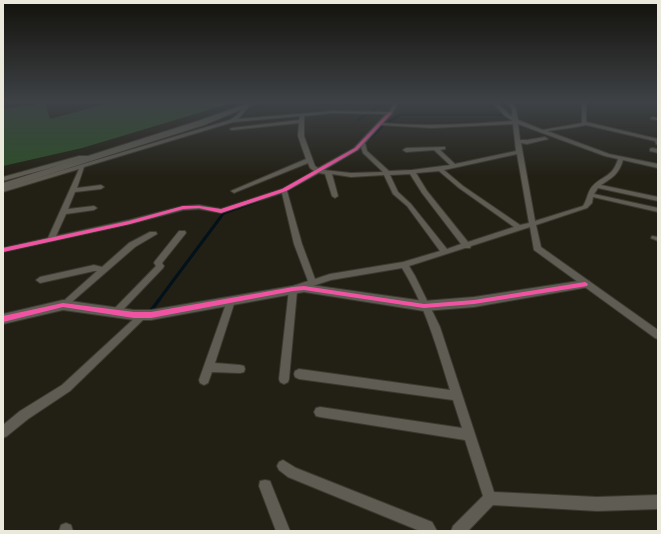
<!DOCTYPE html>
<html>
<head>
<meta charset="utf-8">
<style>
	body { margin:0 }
	#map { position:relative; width:661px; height:534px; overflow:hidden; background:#222015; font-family:"Alegreya Sans",sans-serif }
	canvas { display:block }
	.frame { position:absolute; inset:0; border:4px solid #ebe8dc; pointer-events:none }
</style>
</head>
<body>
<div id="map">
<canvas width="661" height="534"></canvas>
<div class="frame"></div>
</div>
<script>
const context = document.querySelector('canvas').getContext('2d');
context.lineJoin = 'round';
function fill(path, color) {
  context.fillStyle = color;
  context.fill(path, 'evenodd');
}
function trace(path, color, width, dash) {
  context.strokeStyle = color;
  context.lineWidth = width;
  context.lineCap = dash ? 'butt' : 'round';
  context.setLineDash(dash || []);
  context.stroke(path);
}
fill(new Path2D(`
	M45,103L50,119L109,103H232L82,148L3,166V109Z`), '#2c4f28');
trace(new Path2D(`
	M358,120L383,103
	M351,154C370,143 379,124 401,115H508`), '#03111b', 2);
trace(new Path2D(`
	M287,191L352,153
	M219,219L224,213L258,201`), '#03111b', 2.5);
trace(new Path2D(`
	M158,301L220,218`), '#03111b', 3);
trace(new Path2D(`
	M149,313L159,300`), '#03111b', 3.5);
const street = new Path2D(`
	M394,103H398L392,114L383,123C427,127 470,124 513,121L505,116L493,103H497L509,114L512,116V109L508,103H512L516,109L518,120L543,130L582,123V103H586V122L658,139V145L656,144L655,141L586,125L576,127L547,131L609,154L658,164V168L623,160C619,174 612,178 601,185L658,197V201L598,188L594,194L658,208V212L593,197L592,203L587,208L536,225L541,247L658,330V339L655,338L534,250L530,227L471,246L470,248H465L409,266L415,276L440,327L494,492L597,497L658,495V509L597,511L493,505L468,531H451L453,526L483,496L465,440L320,417L316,416L314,412L316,408L320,407L462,428L453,400L299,379L295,377L294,374L295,371L299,369L450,390C437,348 425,305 402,268L331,280L297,291L289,379L288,382L284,384L280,382L279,379L289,289L290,287L308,281L294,244L282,193L221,213L199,209L183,210L130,224L3,252V248L48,238L79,169L3,192V188L230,120L236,116L248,104L250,105L238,119L333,111L389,112ZM333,113L386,114L354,148L318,168L315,166L304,136V116ZM300,116L299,120L232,128L230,129L232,130L299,123L298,136L306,159L231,191L234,193L236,192L308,163L310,168L314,171L282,189L221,209L199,205L183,206L129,220L56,236L66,214L94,210L97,208L94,206L68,209L75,192L101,189L104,187L101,185L77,188L84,167L233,122ZM513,124L516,151L455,164L440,150L445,149V147L406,148L403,150L406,152L434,150L450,165L412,170L389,171L367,151L365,143L381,125L432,128ZM518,124L605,156L618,159C612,179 601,175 591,188C587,194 587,200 583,206L535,221L521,143L527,144L548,139L545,137L527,140H520ZM361,147L363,153L383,172L351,173L324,170L358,150ZM517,154L529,223L520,225L463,186L444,170ZM439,171L459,188L514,227L468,242L427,191L416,173ZM319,173L325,174L332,196L335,198L338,196L332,174L351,177L384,175L393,194L407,206L440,251L403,262L330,274L315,279L302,244L287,191ZM410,174L422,193L461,244L447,249L411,204L398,192L390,175Z
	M653,117L658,118V120L651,119V118Z
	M652,148L658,149V153L650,151V149Z
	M89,156L91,157V159L79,160L3,181V177L79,156Z
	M179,231H185L186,233L162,263L164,266L163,268L119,314H113L111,312L113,310L156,266L154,263L155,261Z
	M150,232H156L157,234L135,247L66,307H60L59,305L97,271H94L40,283L36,280L40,277L94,265L102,267L129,243Z
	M652,236L658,237V241L651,238Z
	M231,298L234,299L235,301L215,363L240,365L244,366L245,369L244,372L240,373L212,372L208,383L204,385L200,383L199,380L227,301L228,299Z
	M142,313L145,314L147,316L145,318L70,391L28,419L7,436L3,438V425L20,411L62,385L139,314Z
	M283,460L296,468L432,522L437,531H420L288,477L279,470L277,466L279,462Z
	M265,480L270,481L290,531H276L259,486L260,481Z
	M66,523L71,525L73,531H59L61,525Z`);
const secondary = new Path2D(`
	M249,103H257L204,125L3,189V183L198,121Z
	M585,280L589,281L591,284L589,287L474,307L424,311L304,292L151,320H134L63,310L3,324V314L63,300L134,310H151L304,284L424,301L474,297Z`);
trace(street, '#3c3931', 2);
trace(secondary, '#3c3931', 2);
fill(street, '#5e5c53');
fill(secondary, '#5e5c53');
fill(new Path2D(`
	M389,112L392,113L357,150L286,191L221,213L199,208L183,209L130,224L3,252V248L129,221L183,206H199L221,209L282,189L355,148Z
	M585,282L588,284L587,286L474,304L424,308L304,290L293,291L151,318H134L63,307L3,322V316L63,303L134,312H151L293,287L304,286L424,304L474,300Z`), '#f153a3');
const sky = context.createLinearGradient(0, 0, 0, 177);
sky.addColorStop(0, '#13120c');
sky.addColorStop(0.58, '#3e4246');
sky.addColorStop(1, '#3e424600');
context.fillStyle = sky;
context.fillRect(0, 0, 661, 177);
</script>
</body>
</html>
